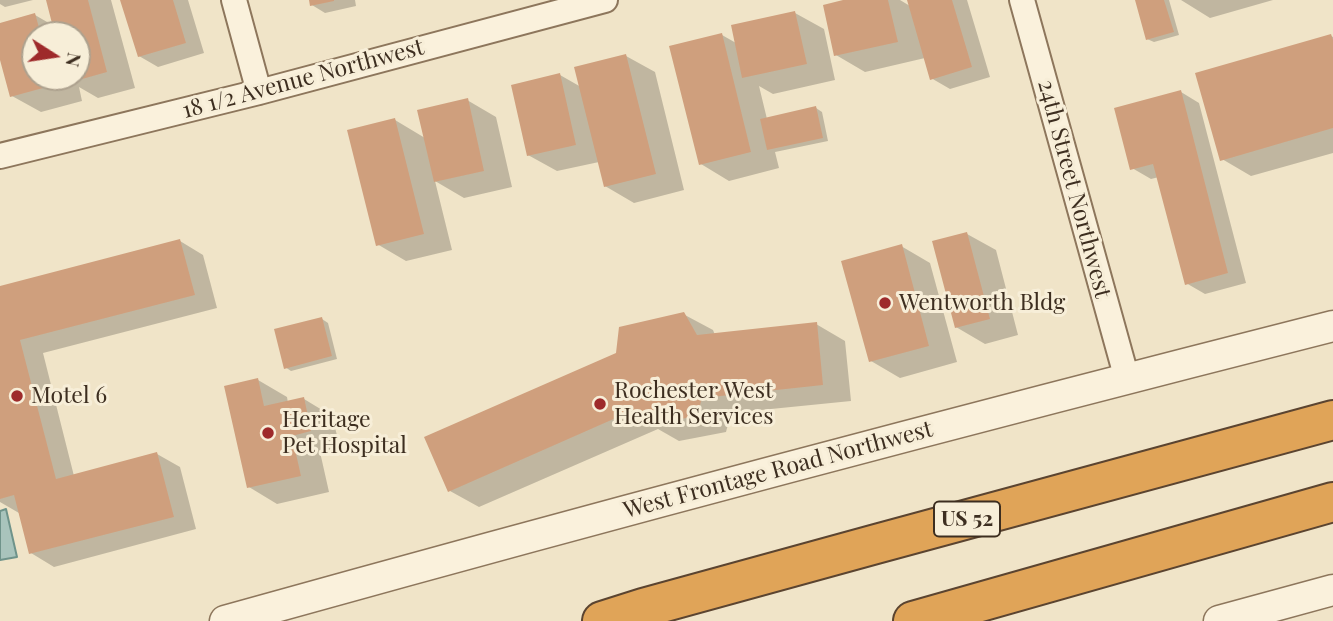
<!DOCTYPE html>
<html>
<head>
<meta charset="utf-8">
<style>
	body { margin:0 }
	#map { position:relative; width:1333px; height:621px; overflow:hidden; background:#f0e4c8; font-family:"Playfair Display",serif }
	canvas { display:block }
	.north { position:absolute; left:21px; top:21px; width:70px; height:70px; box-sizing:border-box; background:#f7eed8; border:2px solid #ada18e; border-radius:50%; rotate:102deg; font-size:19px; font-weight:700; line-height:28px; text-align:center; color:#3d2e20 }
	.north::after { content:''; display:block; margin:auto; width:24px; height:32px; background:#9e2a2b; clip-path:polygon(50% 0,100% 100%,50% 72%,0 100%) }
</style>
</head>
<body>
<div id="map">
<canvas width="1333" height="621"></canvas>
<div class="north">N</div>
</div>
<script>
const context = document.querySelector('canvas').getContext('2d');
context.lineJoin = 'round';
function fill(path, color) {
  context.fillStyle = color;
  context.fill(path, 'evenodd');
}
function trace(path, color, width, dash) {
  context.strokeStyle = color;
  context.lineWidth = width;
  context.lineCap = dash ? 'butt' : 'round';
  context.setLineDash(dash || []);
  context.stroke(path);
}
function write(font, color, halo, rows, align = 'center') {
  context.font = font + ' "Playfair Display",serif';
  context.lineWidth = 6;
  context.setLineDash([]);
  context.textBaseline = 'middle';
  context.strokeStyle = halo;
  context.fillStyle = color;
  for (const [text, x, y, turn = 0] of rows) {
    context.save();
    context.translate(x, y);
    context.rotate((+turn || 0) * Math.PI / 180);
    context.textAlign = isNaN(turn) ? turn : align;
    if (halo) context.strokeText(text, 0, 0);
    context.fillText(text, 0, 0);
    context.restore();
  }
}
const water = new Path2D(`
	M6,509L17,557L0,560V511Z`);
fill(water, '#a9c4bc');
trace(water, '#6f938a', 2);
fill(new Path2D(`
	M0,0H33L5,7L0,4Z
	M47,0H111L135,88L98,98L79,87L82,101L41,112L12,96L0,53V24L35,15L54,26ZM35,35H77V77H35Z
	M122,0H188L204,53L158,67L139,56Z
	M311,0H355L356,6L325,13L312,5Z
	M850,0H900L910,6L909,0H967L990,77L950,89L931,78L925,58L865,72L836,55Z
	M1137,0H1169L1179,35L1154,42L1147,39Z
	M1181,0H1273L1210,18Z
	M795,13L824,29L835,80L773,94L759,86L767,119L816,108L822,112L828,141L775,152L779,168L729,181L701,164L722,35L736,43Z
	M1331,36L1333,37V153L1251,176L1222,159Z
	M626,56L655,72L684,190L634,203L605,186L599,162L557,171L528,155L560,75L581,87Z
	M1181,92L1199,103L1246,283L1205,294L1186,283L1159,177L1151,179L1132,168Z
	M467,100L496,117L512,187L464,198L435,181L452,250L406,261L377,244L395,120L425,138Z
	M967,234L996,250L1018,335L985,344L956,327Z
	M180,241L203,255L217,308L43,353L74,476L157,454L180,467L196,529L54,567L31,553L19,513L0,502V288Z
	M901,246L930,263L957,362L900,378L871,361Z
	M683,314L713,330L715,335L816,324L845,341L851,401L731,413L726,432L679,441L658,429L479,507L450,491L618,354Z
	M322,319L328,323L337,359L291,371L285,367Z
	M258,380L287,397L288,403L304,399L332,416L340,447L320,452L329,492L277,504L249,487Z`), '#0003');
fill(new Path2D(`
	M46,0H88L107,72L68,83L66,77H77V35H55Z
	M120,0H173L186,43L138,57Z
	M309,0H334V1L310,6Z
	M843,0H888L898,42L834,56L823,5Z
	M907,0H952L972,67L930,80Z
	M1135,0H1164L1174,32L1146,40Z
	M795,11L807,64L742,78L731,25Z
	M35,13L41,35H35V77H52L54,85L10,97L0,60V23Z
	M722,33L751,152L699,165L669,46Z
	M1331,34L1333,40V128L1220,161L1195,73Z
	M626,54L656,174L604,187L574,67Z
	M560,73L576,145L527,156L511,85Z
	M1181,90L1228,273L1185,285L1153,164L1130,170L1114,108Z
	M468,98L484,171L434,182L417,110Z
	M816,106L823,138L767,150L760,119Z
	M395,118L424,234L376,246L347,130Z
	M967,232L990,319L955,328L932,241Z
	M180,239L195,295L20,340L56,479L157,452L174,517L29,554L14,495L0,499V286Z
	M902,244L929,346L869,362L841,261Z
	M684,312L697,335L817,322L823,385L702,398L697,416L649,425L634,410L448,492L424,437L616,353L619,327Z
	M322,317L332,356L284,369L274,329Z
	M258,378L264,406L304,397L311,431L292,436L301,476L247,488L224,386Z`), '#cf9f7d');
const minor = new Path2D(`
	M234,0L259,92
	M1022,0L1127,379
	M0,156L259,92L605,0`);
const tertiary = new Path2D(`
	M225,621C593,518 963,420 1333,326
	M1219,621L1333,590`);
const motorway = new Path2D(`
	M602,621L643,608L876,544L1333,420
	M913,621L1333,502`);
trace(minor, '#8d765c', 28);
trace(tertiary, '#8d765c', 33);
trace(motorway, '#5b4430', 42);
trace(minor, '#faf1dc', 24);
trace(tertiary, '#faf1dc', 30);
trace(motorway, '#e0a458', 38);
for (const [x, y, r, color] of [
	[885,303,7,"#9e2a2b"],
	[17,396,7,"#9e2a2b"],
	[600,404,7,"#9e2a2b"],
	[268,433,7,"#9e2a2b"]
]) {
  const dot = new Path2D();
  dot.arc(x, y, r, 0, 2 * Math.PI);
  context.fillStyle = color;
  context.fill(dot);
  trace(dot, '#f7eed8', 2.5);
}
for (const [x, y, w] of [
	[967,519,66]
]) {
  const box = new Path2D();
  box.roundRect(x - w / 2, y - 17.5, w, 35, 5);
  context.fillStyle = '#f7eed8';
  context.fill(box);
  trace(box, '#3d2e20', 2);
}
write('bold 21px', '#3d2e20', null, [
	["US 52",967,519]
]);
write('23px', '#3d2e20', '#f7eed8', [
	["18 1/2 Avenue Northwest",303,79,-15],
	["24th Street Northwest",1074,189,75],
	["West Frontage Road Northwest",778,470,-15]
]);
write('23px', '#3d2e20', '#f7eed8', [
	["Wentworth Bldg",899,303],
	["Rochester West",614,391],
	["Health Services",614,417],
	["Motel 6",31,396],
	["Heritage",282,420],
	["Pet Hospital",282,446]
], 'left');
</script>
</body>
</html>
